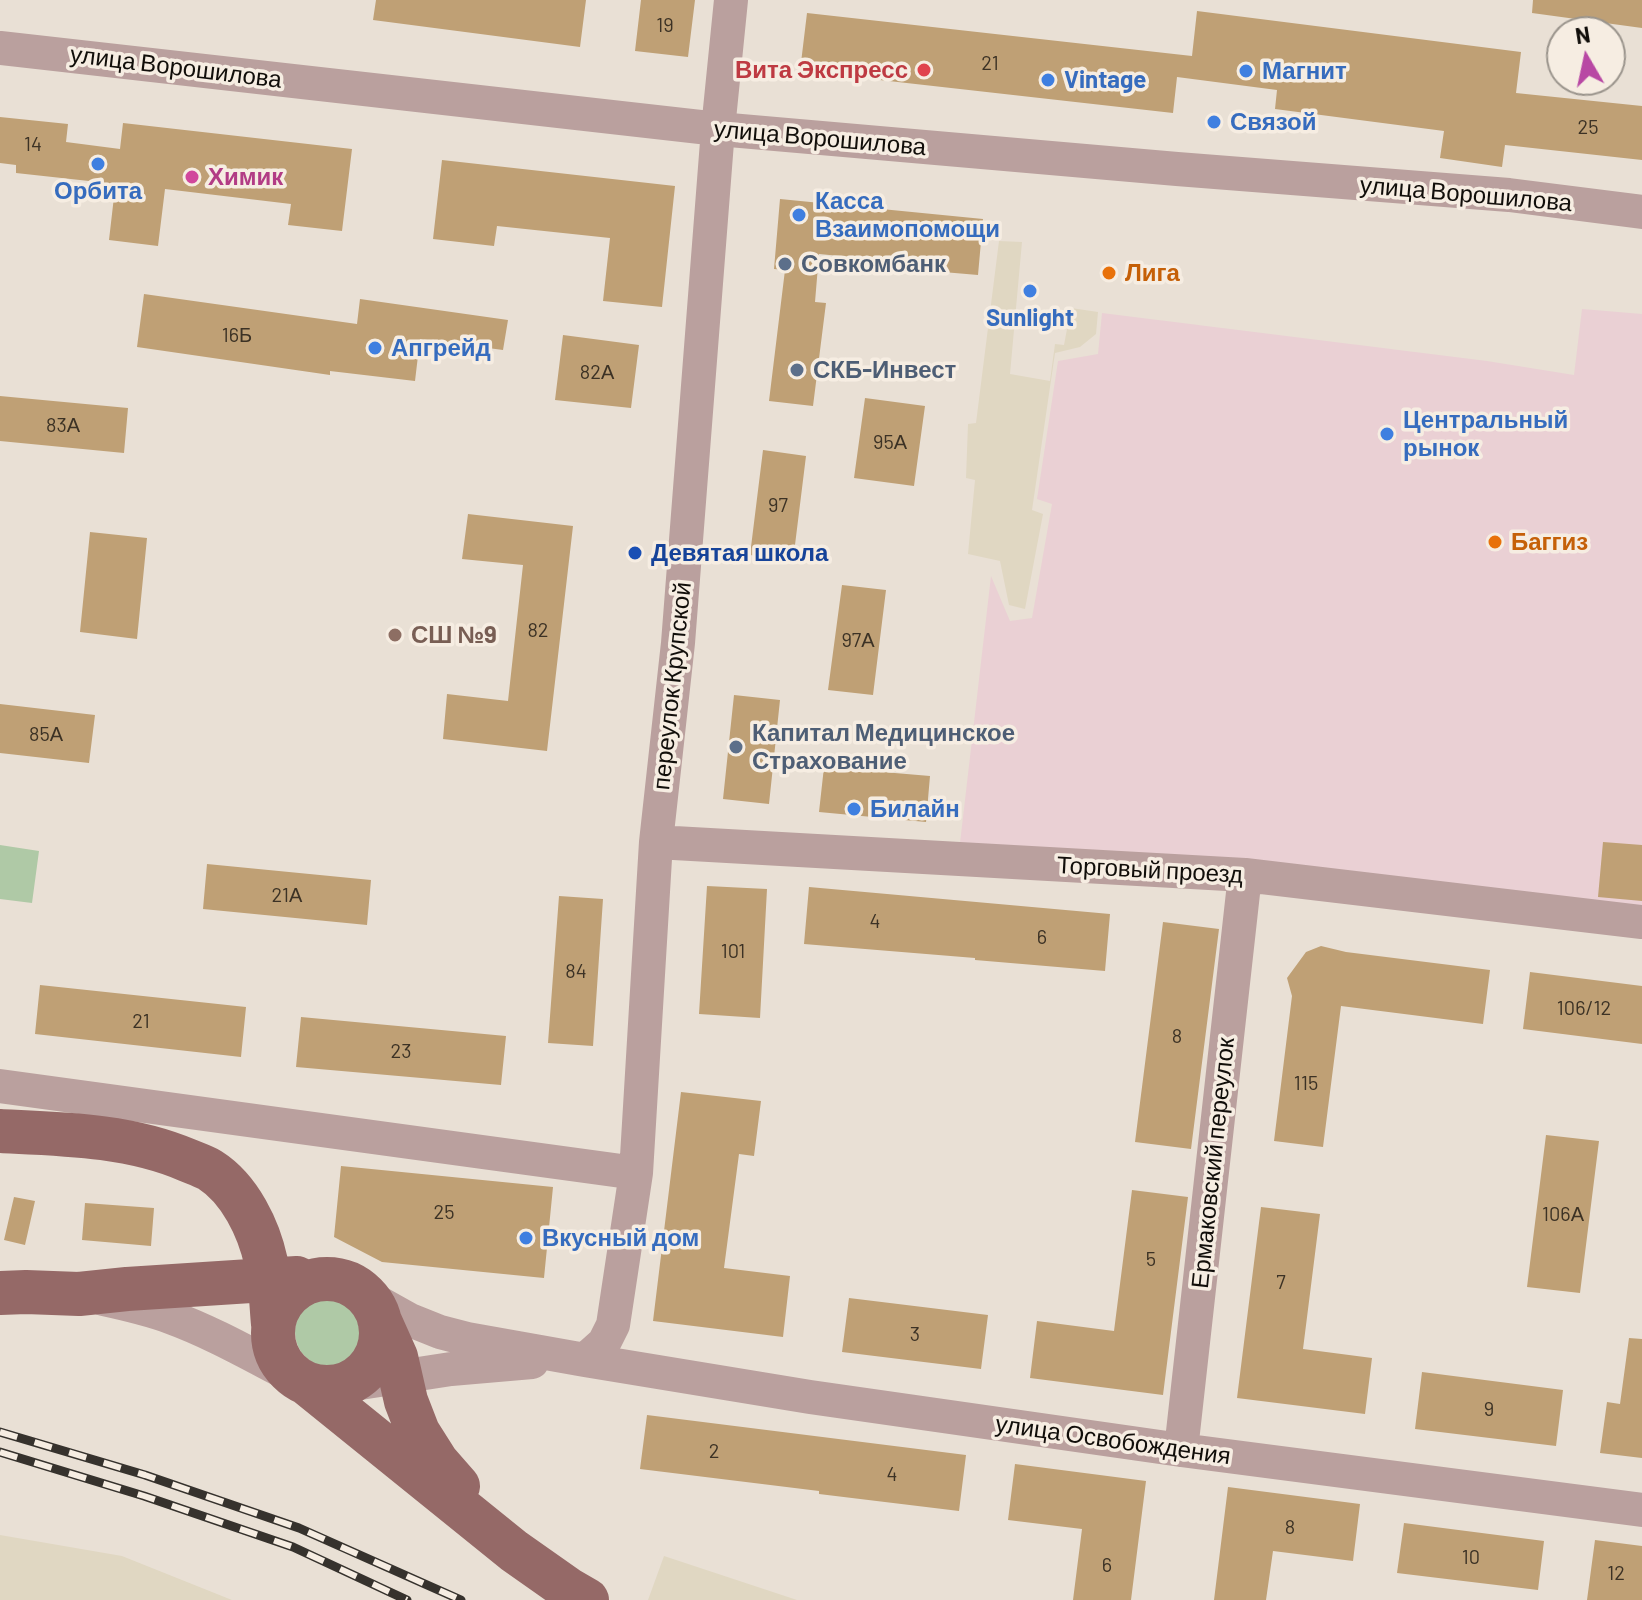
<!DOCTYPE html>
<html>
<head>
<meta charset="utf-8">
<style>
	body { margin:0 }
	#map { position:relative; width:1642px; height:1600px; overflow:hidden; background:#e9e0d5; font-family:Barlow,sans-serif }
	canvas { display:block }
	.north { position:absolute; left:1546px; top:16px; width:80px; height:80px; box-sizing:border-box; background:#f6ede2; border:2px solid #9a948c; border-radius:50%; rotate:351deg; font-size:22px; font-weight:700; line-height:32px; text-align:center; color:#110e0a }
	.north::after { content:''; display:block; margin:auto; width:28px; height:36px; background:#b848a4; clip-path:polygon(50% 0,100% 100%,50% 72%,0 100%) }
</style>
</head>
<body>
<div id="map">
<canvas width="1642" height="1600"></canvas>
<div class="north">N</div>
</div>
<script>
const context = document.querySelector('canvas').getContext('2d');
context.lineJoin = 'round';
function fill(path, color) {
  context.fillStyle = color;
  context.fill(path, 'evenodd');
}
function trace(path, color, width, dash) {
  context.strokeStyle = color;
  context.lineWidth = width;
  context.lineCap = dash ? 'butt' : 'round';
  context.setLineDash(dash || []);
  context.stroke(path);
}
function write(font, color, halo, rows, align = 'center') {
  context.font = font + ' Barlow,sans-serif';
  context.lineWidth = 7;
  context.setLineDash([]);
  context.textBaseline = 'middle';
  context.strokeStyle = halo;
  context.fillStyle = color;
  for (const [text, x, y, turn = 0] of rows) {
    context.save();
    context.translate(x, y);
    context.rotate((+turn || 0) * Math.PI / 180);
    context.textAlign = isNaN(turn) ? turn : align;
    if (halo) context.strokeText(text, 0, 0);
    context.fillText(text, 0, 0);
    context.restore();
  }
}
fill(new Path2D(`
	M1582,309L1642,314V922L960,843L991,576L1010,621L1032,618L1052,504L1037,499L1058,361L1098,354L1102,313L1487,361L1574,375Z`), '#ead0d4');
fill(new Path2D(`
	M999,241L1022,242L1010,374L1050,381L1055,344L1064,345L1071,308L1098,312L1096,334L1080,347L1055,353L1032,510L1043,514L1025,609L1009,605L1000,561L968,554L975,480L966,478L968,424L976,423Z
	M0,1535L122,1556L232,1600H0Z
	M664,1556L797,1600H648Z`), '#e0d7c2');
fill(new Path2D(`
	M0,845L39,851L32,903L0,899Z
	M295 1332a35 35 0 1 1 70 0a35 35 0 1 1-70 0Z`), '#afc9a6');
fill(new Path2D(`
	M376,0H586L580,47L373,20Z
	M641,0H695L688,57L635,51Z
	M1533,0H1642V28L1532,13Z
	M1197,11L1521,52L1516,93L1642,106V160L1505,145L1502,167L1440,158L1444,131L1275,109L1277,90L1177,77L1173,113L800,71L807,13L1192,56Z
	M0,117L68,124L66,142L120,149L123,123L352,149L342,231L288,225L291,204L165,189L158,246L109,240L115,188L89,184V181L16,173V165L0,163Z
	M442,160L675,186L662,307L603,301L610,238L497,226L494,246L433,239Z
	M780,199L983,219L978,275L943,272L944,266L819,254L815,302L826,303L813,406L769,401L785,270L774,269Z
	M144,294L357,324L360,299L508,320L503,350L420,339L415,381L330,371V375L137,347Z
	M563,335L639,345L631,408L555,400Z
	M0,396L128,408L124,453L0,441Z
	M865,398L925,406L914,486L854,478Z
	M763,450L806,456L793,561L750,555Z
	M468,514L573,526L547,751L443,739L447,694L508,701L523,565L462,559Z
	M90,532L147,538L137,639L80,632Z
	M842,585L886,590L873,695L828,690Z
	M734,695L780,700L769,804L723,799Z
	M0,704L95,715L89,763L0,753Z
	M824,767L930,776L926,822L819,812Z
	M1603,842L1642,845V901L1598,897Z
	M207,864L371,880L367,925L203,909Z
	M707,886L767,889L760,1018L699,1014Z
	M809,887L1110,914L1105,971L975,960V958L804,944Z
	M559,896L603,899L593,1046L548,1043Z
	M1163,922L1219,929L1191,1149L1135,1142Z
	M1321,946L1346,952L1490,970L1483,1024L1341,1006L1323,1147L1274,1141L1292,996L1287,978L1306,952Z
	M1530,972L1642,986V1044L1523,1029Z
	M40,985L246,1007L241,1057L35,1034Z
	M301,1017L506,1036L501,1085L296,1067Z
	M681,1092L761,1101L754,1156L739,1154L724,1268L790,1276L783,1337L653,1321Z
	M1546,1135L1599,1141L1580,1293L1527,1287Z
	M341,1166L553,1187L544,1278L382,1262L334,1237Z
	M1132,1190L1188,1197L1163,1395L1030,1378L1037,1321L1114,1331Z
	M14,1197L35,1201L25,1245L4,1240Z
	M85,1203L154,1208L151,1246L82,1240Z
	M1261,1207L1320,1214L1303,1349L1372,1358L1365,1414L1237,1398Z
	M849,1298L988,1315L981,1369L842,1352Z
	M1629,1338L1642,1339V1458L1600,1453L1607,1402L1620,1404Z
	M1422,1372L1563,1390L1556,1446L1415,1429Z
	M647,1415L966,1455L959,1511L819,1494V1491L640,1469Z
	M1015,1464L1146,1481L1131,1600H1073L1082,1529L1008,1520Z
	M1228,1487L1360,1504L1353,1561L1273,1551L1266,1600H1214Z
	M1404,1523L1544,1541L1538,1590L1397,1573Z
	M1595,1540L1642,1546V1600H1587Z`), '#bfa075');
trace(new Path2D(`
	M0,48L718,129L1177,169L1509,195L1642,212
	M656,842L1245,875L1642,922
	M0,1086L636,1173
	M367,1296L410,1320L440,1332L467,1339L585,1360L810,1397L1181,1450L1642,1510
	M103,1299C126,1304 148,1309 170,1317C214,1333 255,1357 296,1378
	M585,1360L604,1343L613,1325L636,1173L656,842L678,643L718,129L731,0
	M334,1387L451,1369L532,1362
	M1181,1450L1245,875`), '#baa09e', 34);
trace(new Path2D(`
	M0,1131C63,1134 129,1135 187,1160C194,1163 203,1166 210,1170C240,1189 259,1229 266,1262C271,1282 271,1303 273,1324
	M273 1333a54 54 0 1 1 108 0a54 54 0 1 1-108 0Z
	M0,1293L26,1292L79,1294L127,1289L297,1278
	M379,1319L396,1357L406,1401L418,1432L437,1462L458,1486
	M306,1383L514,1551L568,1589L587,1600`), '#956967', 44);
const rail = new Path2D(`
	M0,1432L145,1475L299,1528L461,1600
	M0,1452L144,1496L293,1547L407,1600`);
trace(rail, '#36322d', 9);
trace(rail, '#f6ede2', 6, [18]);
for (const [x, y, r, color] of [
	[924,70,8,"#e0444e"],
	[1246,71,8,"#3f7fe0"],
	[1048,80,8,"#3f7fe0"],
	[1214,122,8,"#3f7fe0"],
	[98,164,8,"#3f7fe0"],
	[192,177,8,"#d1479c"],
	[799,215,8,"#3f7fe0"],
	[785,264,8,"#5c6f8a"],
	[1109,273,8,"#e8710a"],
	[1030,291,8,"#3f7fe0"],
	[375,348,8,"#3f7fe0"],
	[797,370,8,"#5c6f8a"],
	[1387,434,8,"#3f7fe0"],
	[1495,542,8,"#e8710a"],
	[635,553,8,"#1a4fb4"],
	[395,635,8,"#8d6e63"],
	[736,747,8,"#5c6f8a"],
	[854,809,8,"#3f7fe0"],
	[526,1238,8,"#3f7fe0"]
]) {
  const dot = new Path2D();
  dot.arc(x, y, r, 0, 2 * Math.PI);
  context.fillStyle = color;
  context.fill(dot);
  trace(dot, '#f6ede2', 3);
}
write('20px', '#3c3225', null, [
	["19",665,25],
	["21",990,63],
	["25",1588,127],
	["14",33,144],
	["16Б",237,335],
	["82А",597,372],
	["83А",63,425],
	["95А",890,442],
	["97",778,505],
	["82",538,630],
	["97А",858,640],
	["85А",46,734],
	["21А",287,895],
	["4",875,921],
	["6",1042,937],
	["101",733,951],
	["84",576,971],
	["106/12",1584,1008],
	["21",141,1021],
	["8",1177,1036],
	["23",401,1051],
	["115",1306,1083],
	["25",444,1212],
	["106А",1563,1214],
	["5",1151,1259],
	["7",1281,1282],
	["3",915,1334],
	["9",1489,1409],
	["2",714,1451],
	["4",892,1474],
	["8",1290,1527],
	["10",1471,1557],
	["6",1107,1565],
	["12",1616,1573]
]);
write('24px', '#110e0a', '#f6ede2', [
	["улица Ворошилова",176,67,7],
	["улица Ворошилова",820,138,5],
	["улица Ворошилова",1466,194,5],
	["переулок Крупской",672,686,-84],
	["Торговый проезд",1150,870,3],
	["Ермаковский переулок",1213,1163,-84],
	["улица Освобождения",1113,1440,8]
]);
write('bold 24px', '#be3a42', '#f6ede2', [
	["Вита Экспресс",908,70]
], 'right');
write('bold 24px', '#366cbe', '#f6ede2', [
	["Магнит",1262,71],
	["Vintage",1064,80],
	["Связой",1230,122],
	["Орбита",98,191,"center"],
	["Касса",815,201],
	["Взаимопомощи",815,229],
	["Sunlight",1030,318,"center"],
	["Апгрейд",391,348],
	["Центральный",1403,420],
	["рынок",1403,448],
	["Билайн",870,809],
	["Вкусный дом",542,1238]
], 'left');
write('bold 24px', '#b23c85', '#f6ede2', [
	["Химик",208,177]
], 'left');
write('bold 24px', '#4e5e75', '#f6ede2', [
	["Совкомбанк",801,264],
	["СКБ-Инвест",813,370],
	["Капитал Медицинское",752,733],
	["Страхование",752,761]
], 'left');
write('bold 24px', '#c56008', '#f6ede2', [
	["Лига",1125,273],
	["Баггиз",1511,542]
], 'left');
write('bold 24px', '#164399', '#f6ede2', [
	["Девятая школа",651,553]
], 'left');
write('bold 24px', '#785e54', '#f6ede2', [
	["СШ №9",411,635]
], 'left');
</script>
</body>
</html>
